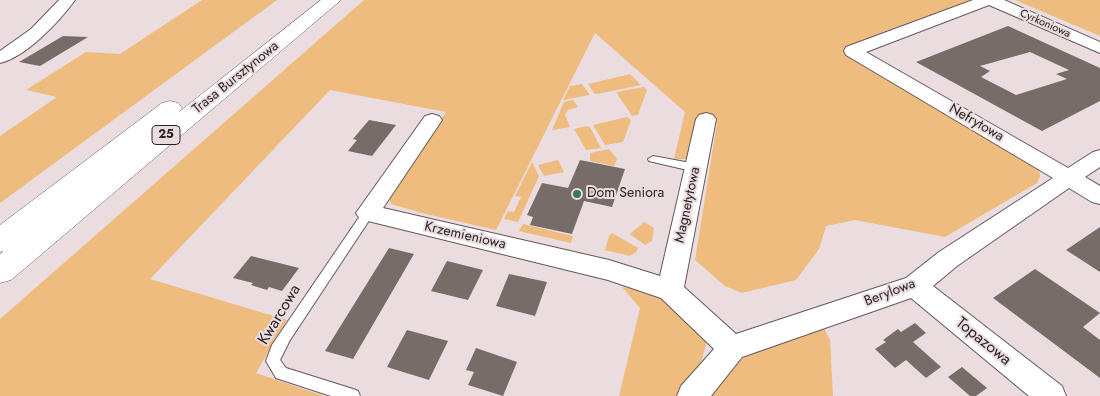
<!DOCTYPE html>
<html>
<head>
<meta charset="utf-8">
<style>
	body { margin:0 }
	canvas { display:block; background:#ebdcdf }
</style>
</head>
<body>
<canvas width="1100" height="396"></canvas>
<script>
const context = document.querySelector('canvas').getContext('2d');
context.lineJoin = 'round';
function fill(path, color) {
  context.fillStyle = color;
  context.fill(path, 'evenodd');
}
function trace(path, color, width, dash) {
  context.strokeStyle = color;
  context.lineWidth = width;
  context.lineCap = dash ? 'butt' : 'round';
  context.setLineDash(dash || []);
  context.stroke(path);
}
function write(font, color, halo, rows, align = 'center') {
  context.font = font + ' Jost,sans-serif';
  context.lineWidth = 4;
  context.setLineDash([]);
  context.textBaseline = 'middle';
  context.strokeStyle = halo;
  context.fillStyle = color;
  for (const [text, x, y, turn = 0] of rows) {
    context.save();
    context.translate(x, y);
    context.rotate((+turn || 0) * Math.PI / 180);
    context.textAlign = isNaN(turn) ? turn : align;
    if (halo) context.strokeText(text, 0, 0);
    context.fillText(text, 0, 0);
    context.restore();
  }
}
fill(new Path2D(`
	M202,0H277L0,203V136L57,97L26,90L86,52L120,54Z
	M364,0H975L843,50L1021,157L1039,169L1040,176L1037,183L945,237L855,220L826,226L819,249L796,280L742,293L725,286L695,260L717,123L696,119L686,159H674L685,112L595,33L496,230L422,213L391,204L389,198L446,112L330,90L150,279L287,320L256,373L324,396H0V319Z
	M1015,0H1100V36Z
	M630,74L641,85L597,94L594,93L588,84Z
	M582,84L590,95L563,100L570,86Z
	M644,87L647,90L638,115L632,116L616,92Z
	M573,100L578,107L568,110L565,115L570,127L552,130L564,102Z
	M627,117L631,120L623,142L605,145L593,125Z
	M587,126L590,127L601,148L586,150L574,129Z
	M609,149L617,159L614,166L590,161V153Z
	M558,160L564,172L544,176L538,165Z
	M532,162L539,176L518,222L504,219L508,211L514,212L521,197L515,196Z
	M644,222L654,228L652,241L645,245L630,234Z
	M523,224L573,236L571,243L519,231Z
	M612,233L638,248L636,252L630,256L605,250L609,236Z
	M622,287L660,294L709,334L700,366L681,396H619L640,308Z
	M824,328L830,340L833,396H710L720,378L744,357Z`), '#eebc7e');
fill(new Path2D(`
	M1008,26L1100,68V101L1042,131L916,62ZM1030,52L1069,70L1056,74L1067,79L1016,95L981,77L990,71L980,66Z
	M63,36L88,37L40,66L19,62Z
	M369,120L396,125L372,156L348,151L357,140L353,139Z
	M580,160L625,169L612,207L584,201L572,234L530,225L533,217L527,215L542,183L568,188Z
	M1100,227V272L1066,250Z
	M389,248L414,254L353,359L325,351Z
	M251,256L299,268L282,291L269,287L267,290L251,285L253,283L233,278Z
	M447,261L483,270L468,300L431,291Z
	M1035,269L1100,313L1083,327L1100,340V378L993,298Z
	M509,274L547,282L535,316L496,306Z
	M915,323L926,333L913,342L941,367L926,378L906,360L895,368L875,349L886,342L883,340L898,329L901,332Z
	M407,330L448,341L429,380L387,367Z
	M476,348L517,362L503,396L468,385L474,372L466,370Z
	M962,367L987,388L976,396H970L948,377Z`), '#786c68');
const service = new Path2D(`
	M653,156L696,164L701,168L696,172L649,161L648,159Z
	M368,209L372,210L374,213L372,216L290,340L280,360L286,368L353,389L358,391L360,396H331L276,378L266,361L272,345L364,210Z`);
const minor = new Path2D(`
	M59,0H75C59,22 26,57 0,63V51L31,29Z
	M973,0H1004L1100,42V53L989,5L866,52L1068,168L1093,152L1100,150V167L1085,177L1100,186V204L1092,202L1069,188L957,266L933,286L1062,386L1066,396H1029L911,298L742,357L711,396H677L681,386L714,349L661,298L608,280L368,221L360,219L356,213L425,116L432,114L439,116L442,120L383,208L609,260L660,276L696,119L699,115L706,113L713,115L716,119L684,287L736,334L906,278L939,252L1053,178L846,55L844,51L846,47Z`);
const primary = new Path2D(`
	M321,0H341L11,280L0,283V254L3,251L0,252V225L162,103L170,101L178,103L182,108L179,112Z`);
trace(service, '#65585b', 2);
trace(minor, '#65585b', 2);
trace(primary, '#65585b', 1);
fill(service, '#fff');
fill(minor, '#fff');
fill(primary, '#fff');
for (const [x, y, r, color] of [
	[577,194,5,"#387764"]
]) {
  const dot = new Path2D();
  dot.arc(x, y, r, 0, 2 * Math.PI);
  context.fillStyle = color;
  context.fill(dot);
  trace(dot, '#ebdcdf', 2);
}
write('11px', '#292425', '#ebdcdf', [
	["Cyrkoniowa",1045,24,24]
]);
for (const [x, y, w] of [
	[166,135,28]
]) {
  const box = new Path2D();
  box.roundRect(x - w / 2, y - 9.5, w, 19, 4);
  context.fillStyle = '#ebdcdf';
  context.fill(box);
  trace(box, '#292425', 1);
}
write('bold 12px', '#292425', null, [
	["25",166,135]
]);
write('14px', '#292425', '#ebdcdf', [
	["Trasa Bursztynowa",236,78,-39],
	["Nefrytowa",976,123,30],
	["Magnetytowa",688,205,-78],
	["Krzemieniowa",465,236,13],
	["Berylowa",890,293,-21]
]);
write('14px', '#292425', '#ebdcdf', [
	["Dom Seniora",587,194]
], 'left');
write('16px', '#292425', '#ebdcdf', [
	["Kwarcowa",280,315,-59],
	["Topazowa",983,342,39]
]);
</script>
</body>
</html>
